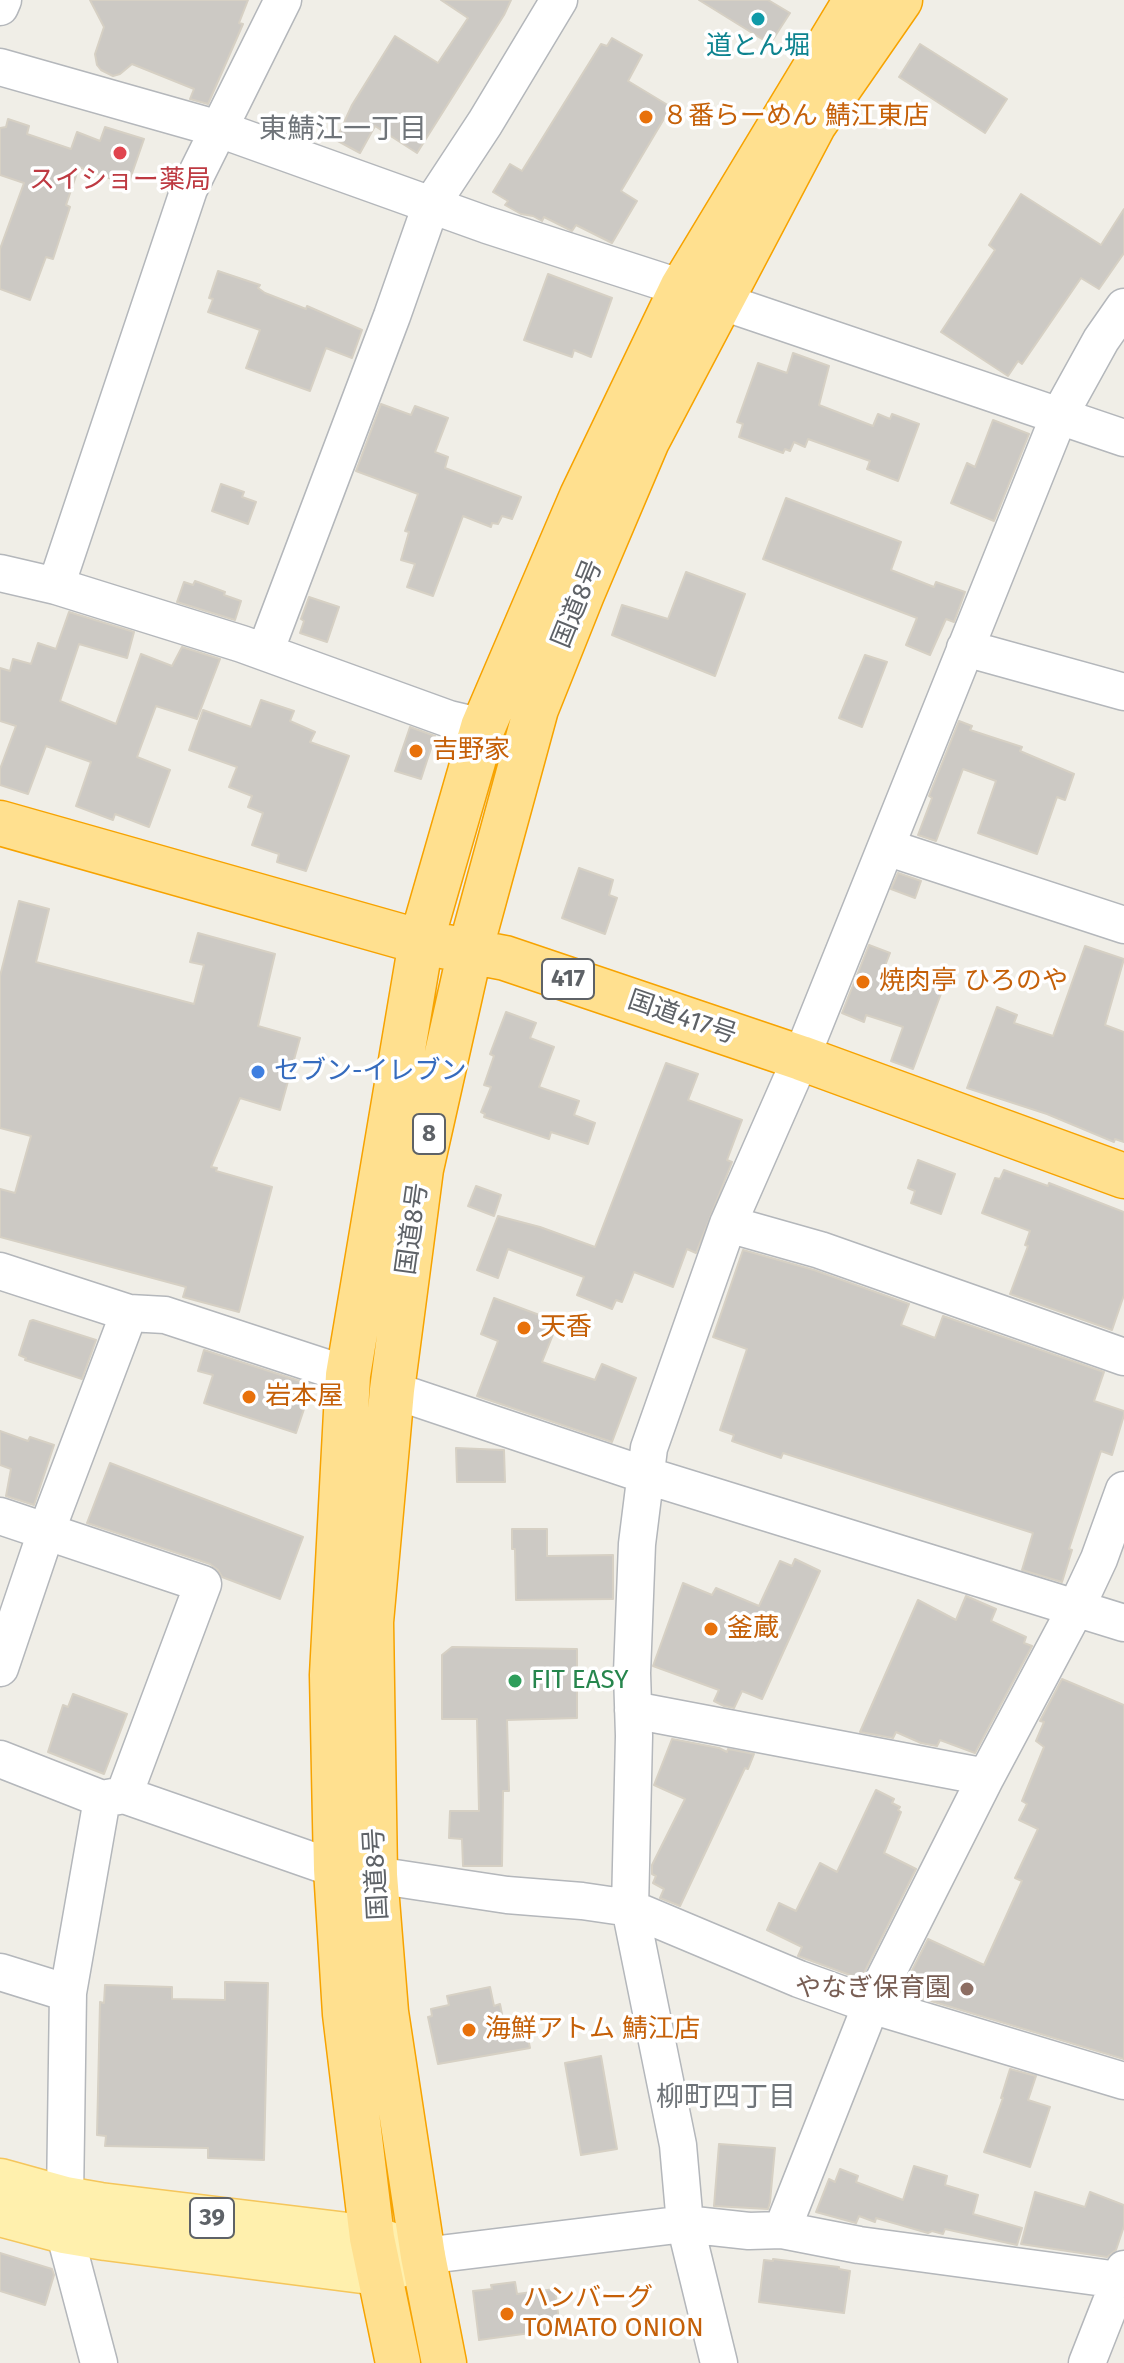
<!DOCTYPE html>
<html>
<head>
<meta charset="utf-8">
<style>
	body { margin:0 }
	canvas { display:block; background:#f0eee7 }
</style>
</head>
<body>
<canvas width="1124" height="2363"></canvas>
<script>
const context = document.querySelector('canvas').getContext('2d');
context.lineJoin = 'round';
function fill(path, color) {
  context.fillStyle = color;
  context.fill(path, 'evenodd');
}
function trace(path, color, width, dash) {
  context.strokeStyle = color;
  context.lineWidth = width;
  context.lineCap = dash ? 'butt' : 'round';
  context.setLineDash(dash || []);
  context.stroke(path);
}
function write(font, color, halo, rows, align = 'center') {
  context.font = font + ' "Fira Sans","Noto Sans JP",sans-serif';
  context.lineWidth = 7;
  context.setLineDash([]);
  context.textBaseline = 'middle';
  context.strokeStyle = halo;
  context.fillStyle = color;
  for (const [text, x, y, turn = 0] of rows) {
    context.save();
    context.translate(x, y);
    context.rotate((+turn || 0) * Math.PI / 180);
    context.textAlign = isNaN(turn) ? turn : align;
    if (halo) context.strokeText(text, 0, 0);
    context.fillText(text, 0, 0);
    context.restore();
  }
}
const building = new Path2D(`
	M90,0H248L239,23L243,24L208,104L190,99L194,89L132,64L120,74L113,76L101,70L97,65L95,54L104,27Z
	M441,0H511L504,15L417,153L375,126L360,153L336,140L352,105L395,36L438,63L468,18Z
	M699,0H768L790,13L770,44Z
	M612,38L642,55L628,81L671,107L621,191L637,201L612,243L576,225L572,231L544,217L542,221L533,216L521,214L505,205L508,201L493,192L510,164L522,171L601,44L607,46Z
	M920,44L1007,99L985,133L899,77Z
	M8,119L29,126L27,134L71,149L77,132L100,141L105,127L144,139L128,185L79,167L66,205L70,207L53,259L46,257L30,300L0,289V249L24,183L0,175V128L6,127Z
	M1021,194L1101,245L1124,209V253L1099,289L1081,278L1022,364L1018,361L1008,376L941,332L995,250L989,245Z
	M218,271L260,285L258,288L265,293L306,309L307,306L362,330L352,358L326,348L310,391L246,368L260,330L208,312L213,299L209,298Z
	M548,274L612,298L591,357L574,350L572,357L524,340Z
	M793,353L829,366L819,405L873,426L878,414L890,419L892,414L919,424L898,481L867,469L870,461L808,439L805,447L794,442L790,451L785,449L783,453L739,437L743,424L737,422L758,363L787,373Z
	M381,404L411,415L415,406L448,418L435,452L448,457L445,468L521,497L512,519L502,516L498,524L492,523L491,527L463,516L433,596L407,587L415,564L401,560L409,532L405,531L418,494L356,471Z
	M993,420L1029,434L994,521L951,503L967,463L975,467Z
	M221,484L244,492L242,497L256,502L248,524L212,511Z
	M786,498L901,542L891,570L934,587L936,582L965,592L954,622L946,619L930,655L906,645L917,618L763,559Z
	M686,572L745,594L715,676L612,635L622,605L668,619Z
	M195,581L225,592L224,595L241,601L235,620L177,602L184,582L193,585Z
	M309,597L339,607L327,642L300,633L304,621L301,619Z
	M69,612L134,632L127,658L79,644L60,701L116,724L141,654L172,666L182,647L220,659L197,719L156,706L137,757L170,770L149,827L115,814L113,820L76,806L91,762L46,746L28,794L0,785V769L16,726L0,721V668L10,671L13,659L31,664L38,643L56,649Z
	M865,655L887,662L862,727L839,718Z
	M261,700L294,711L290,721L315,732L310,742L349,756L306,871L277,862L279,854L252,845L263,813L248,807L252,796L229,787L237,767L189,750L203,710L251,727Z
	M959,721L972,726L970,730L1022,747L1020,751L1074,774L1065,800L1057,797L1037,854L978,833L996,781L963,769L936,841L918,835L932,798L929,796Z
	M410,727L435,736L421,779L395,771Z
	M579,868L613,880L609,895L617,898L605,934L562,918Z
	M898,873L921,881L915,898L891,889Z
	M19,901L49,909L36,962L194,1004L204,965L190,962L198,933L275,954L258,1026L300,1038L280,1110L240,1098L211,1167L217,1168L216,1171L272,1187L239,1312L183,1297L186,1287L0,1237V1189L15,1193L31,1136L0,1128V976Z
	M869,945L890,953L883,971L942,991L913,1069L891,1061L903,1027L866,1015L864,1022L842,1013Z
	M1085,946L1124,959L1105,1025L1124,1032V1142L1115,1139L1114,1142L1047,1114L967,1088L997,1007L1017,1015L1014,1023L1053,1036Z
	M506,1012L536,1023L530,1038L554,1047L539,1087L579,1101L574,1115L595,1123L588,1144L551,1132L549,1139L484,1117L485,1114L481,1112L491,1087L484,1085L494,1056L490,1054Z
	M666,1063L698,1074L688,1100L742,1120L727,1160L732,1162L696,1253L687,1249L673,1287L634,1272L622,1302L616,1300L612,1309L577,1295L584,1277L508,1249L498,1278L477,1270L498,1216L540,1227L595,1247Z
	M918,1160L955,1174L941,1214L911,1203L915,1191L908,1188Z
	M1004,1170L1048,1186L1049,1183L1124,1212V1295L1112,1330L1010,1294L1028,1246L1025,1245L1030,1231L982,1213L995,1178L1000,1179Z
	M476,1186L501,1195L494,1216L468,1206Z
	M743,1250L814,1270L909,1304L901,1325L935,1338L943,1316L1104,1372L1094,1401L1124,1411V1415L1112,1455L1101,1451L1069,1549L1072,1550L1062,1582L1022,1570L1033,1533L783,1453L781,1458L732,1441L734,1435L720,1430L747,1349L713,1337Z
	M494,1298L558,1322L542,1362L595,1380L602,1364L636,1378L612,1442L477,1396L498,1341L481,1334Z
	M33,1320L96,1340L82,1379L25,1360L26,1358L19,1355L30,1321Z
	M204,1350L312,1385L296,1433L204,1403L213,1375L198,1371Z
	M0,1431L28,1441L30,1437L54,1445L34,1505L6,1496L11,1469L0,1465Z
	M456,1448L504,1450L505,1482H457Z
	M110,1463L303,1537L280,1599L222,1577L218,1570L210,1564L87,1523Z
	M512,1529H547V1556L613,1555V1599L516,1600L515,1549H512Z
	M795,1559L820,1571L762,1699L742,1691L734,1708L724,1706L714,1701L719,1690L653,1666L683,1583L712,1595L716,1588L759,1606L780,1561L792,1566Z
	M966,1596L996,1609L991,1621L1026,1637L1024,1643L1032,1646L975,1753L940,1740L937,1746L921,1743L896,1732L893,1738L860,1732L918,1600L956,1620Z
	M452,1647L577,1649V1718L507,1720L509,1791H503L502,1866H463L462,1839L449,1838L450,1811H479L477,1719H442V1655Z
	M1062,1679L1124,1705V2059L901,1992L928,1939L984,1965L1022,1881L1015,1878L1038,1829L1019,1820L1027,1804L1022,1801L1044,1747L1036,1741L1044,1722L1040,1721Z
	M73,1694L127,1714L104,1774L48,1752L63,1705L68,1707Z
	M672,1739L719,1748L727,1752L728,1749L754,1754L748,1769L745,1768L680,1906L660,1898L664,1889L653,1883L656,1876L652,1874V1865L685,1799L654,1785Z
	M876,1790L894,1799L892,1803L900,1807L898,1810L901,1812L884,1853L916,1869L861,1979L798,1956L802,1947L767,1930L779,1903L796,1911L820,1863L837,1872Z
	M225,1982L268,1983L264,2160L208,2158V2148L105,2146L106,2136L97,2135L100,2002L104,2003L105,1985L172,1987V1999L225,2000Z
	M490,1987L494,2006L500,2004L503,2019L510,2018L511,2026L525,2023L530,2048L438,2064L428,2017L432,2016L431,2009L449,2005L447,1996Z
	M601,2056L617,2149L581,2155L565,2063Z
	M1010,2069L1036,2076L1028,2100L1050,2107L1030,2167L984,2152L1003,2098H1001Z
	M719,2144L775,2148L770,2202L768,2209L714,2206Z
	M914,2166L947,2176L945,2185L978,2195L973,2214L1022,2228L1017,2245L945,2229L943,2234L932,2231L928,2233L876,2218L875,2222L859,2216L856,2223L816,2212L829,2179L835,2182L840,2169L858,2176L856,2182L903,2200Z
	M1035,2192L1085,2207L1090,2192L1124,2205V2226L1116,2250L1107,2257L1021,2244Z
	M0,2253L52,2269L54,2275L45,2305L0,2291Z
	M773,2259L839,2267V2269L850,2271L844,2313L759,2302L764,2260L773,2261Z
	M515,2282L517,2294L555,2289L560,2329L479,2340L473,2291L492,2289L491,2285Z`);
fill(building, '#ccc9c4');
trace(building, '#d6d0c4', 2);
const minor = new Path2D(`
	M0,7L3,0
	M0,67L219,129L487,225L682,288
	M720,301L1124,438
	M0,573L56,586L242,644L449,719L483,727
	M56,586L189,189L283,0
	M965,648L1124,692
	M265,652L392,316L431,205L485,123L559,0
	M886,847L1124,925
	M728,1224L820,1250L1124,1357
	M0,1271L129,1313L165,1315L348,1375
	M392,1390L645,1475L1124,1623
	M0,1516L203,1584L124,1795
	M0,1668L46,1532L129,1313
	M633,1710L986,1777
	M0,1759L102,1799L124,1795L336,1869
	M375,1875L507,1895L582,1901L630,1908L799,1979L871,2005L1124,2081
	M0,1972L68,1993
	M65,2199L68,1993L102,1799
	M782,2230L871,2005L986,1777L1076,1608L1099,1559L1124,1490
	M64,2231L99,2363
	M423,2256L685,2224L749,2231L782,2230L859,2245L1119,2280
	M719,2363L685,2224L678,2145L630,1908L634,1736L632,1673L637,1544L649,1448L728,1224L801,1058L1059,416L1101,340L1124,307
	M1087,2363L1124,2269`);
const major = new Path2D(`
	M0,2181L65,2199L100,2205L372,2238L423,2256
	M0,2214L64,2231L106,2238L378,2273L413,2260`);
const highway = new Path2D(`
	M0,823L421,942L505,958L801,1058L1124,1176
	M398,2363L372,2238L345,2014L336,1869L332,1675L348,1375L421,942L483,727L582,496L682,288L856,0
	M444,2363L423,2256L386,2012L375,1875L371,1622L392,1390L421,1169L470,951L536,709L582,594L647,441L814,124L900,0`);
trace(minor, '#b4b7bb', 39);
trace(major, '#f5c65b', 47);
trace(highway, '#f7a300', 47);
trace(minor, '#fff', 36);
trace(major, '#fff0ad', 44);
trace(highway, '#ffe08f', 44);
for (const [x, y, r, color] of [
	[758,19,8,"#0f9aa8"],
	[646,117,8,"#e8710a"],
	[120,153,8,"#e0444e"],
	[416,751,8,"#e8710a"],
	[863,982,8,"#e8710a"],
	[258,1072,8,"#3f7fe0"],
	[524,1328,8,"#e8710a"],
	[249,1397,8,"#e8710a"],
	[711,1629,8,"#e8710a"],
	[515,1681,8,"#2e9e5b"],
	[967,1989,8,"#8d6e63"],
	[469,2030,8,"#e8710a"],
	[507,2314,8,"#e8710a"]
]) {
  const dot = new Path2D();
  dot.arc(x, y, r, 0, 2 * Math.PI);
  context.fillStyle = color;
  context.fill(dot);
  trace(dot, '#fff', 3);
}
for (const [x, y, w] of [
	[568,979,52],
	[429,1134,32],
	[212,2218,44]
]) {
  const box = new Path2D();
  box.roundRect(x - w / 2, y - 20, w, 40, 6);
  context.fillStyle = '#fff';
  context.fill(box);
  trace(box, '#5e6267', 2);
}
write('bold 24px', '#5e6267', null, [
	["417",568,979],
	["8",429,1134],
	["39",212,2218]
]);
write('26px', '#0d838f', '#fff', [
	["道とん堀",758,47]
]);
write('26px', '#c56008', '#fff', [
	["８番らーめん 鯖江東店",662,117],
	["吉野家",432,751],
	["焼肉亭 ひろのや",879,982],
	["天香",540,1328],
	["岩本屋",265,1397],
	["釜蔵",727,1629],
	["海鮮アトム 鯖江店",485,2030],
	["ハンバーグ",523,2299],
	["TOMATO ONION",523,2329]
], 'left');
write('26px', '#be3a42', '#fff', [
	["スイショー薬局",120,181]
]);
write('26px', '#5e6267', '#fff', [
	["国道8号",578,604,-68],
	["国道417号",682,1018,19],
	["国道8号",413,1229,-82],
	["国道8号",377,1874,-93]
]);
write('26px', '#366cbe', '#fff', [
	["セブン-イレブン",274,1072]
], 'left');
write('26px', '#27864d', '#fff', [
	["FIT EASY",531,1681]
], 'left');
write('26px', '#785e54', '#fff', [
	["やなぎ保育園",951,1989]
], 'right');
write('28px', '#6f7479', '#fff', [
	["東鯖江一丁目",343,130],
	["柳町四丁目",726,2098]
]);
</script>
</body>
</html>
